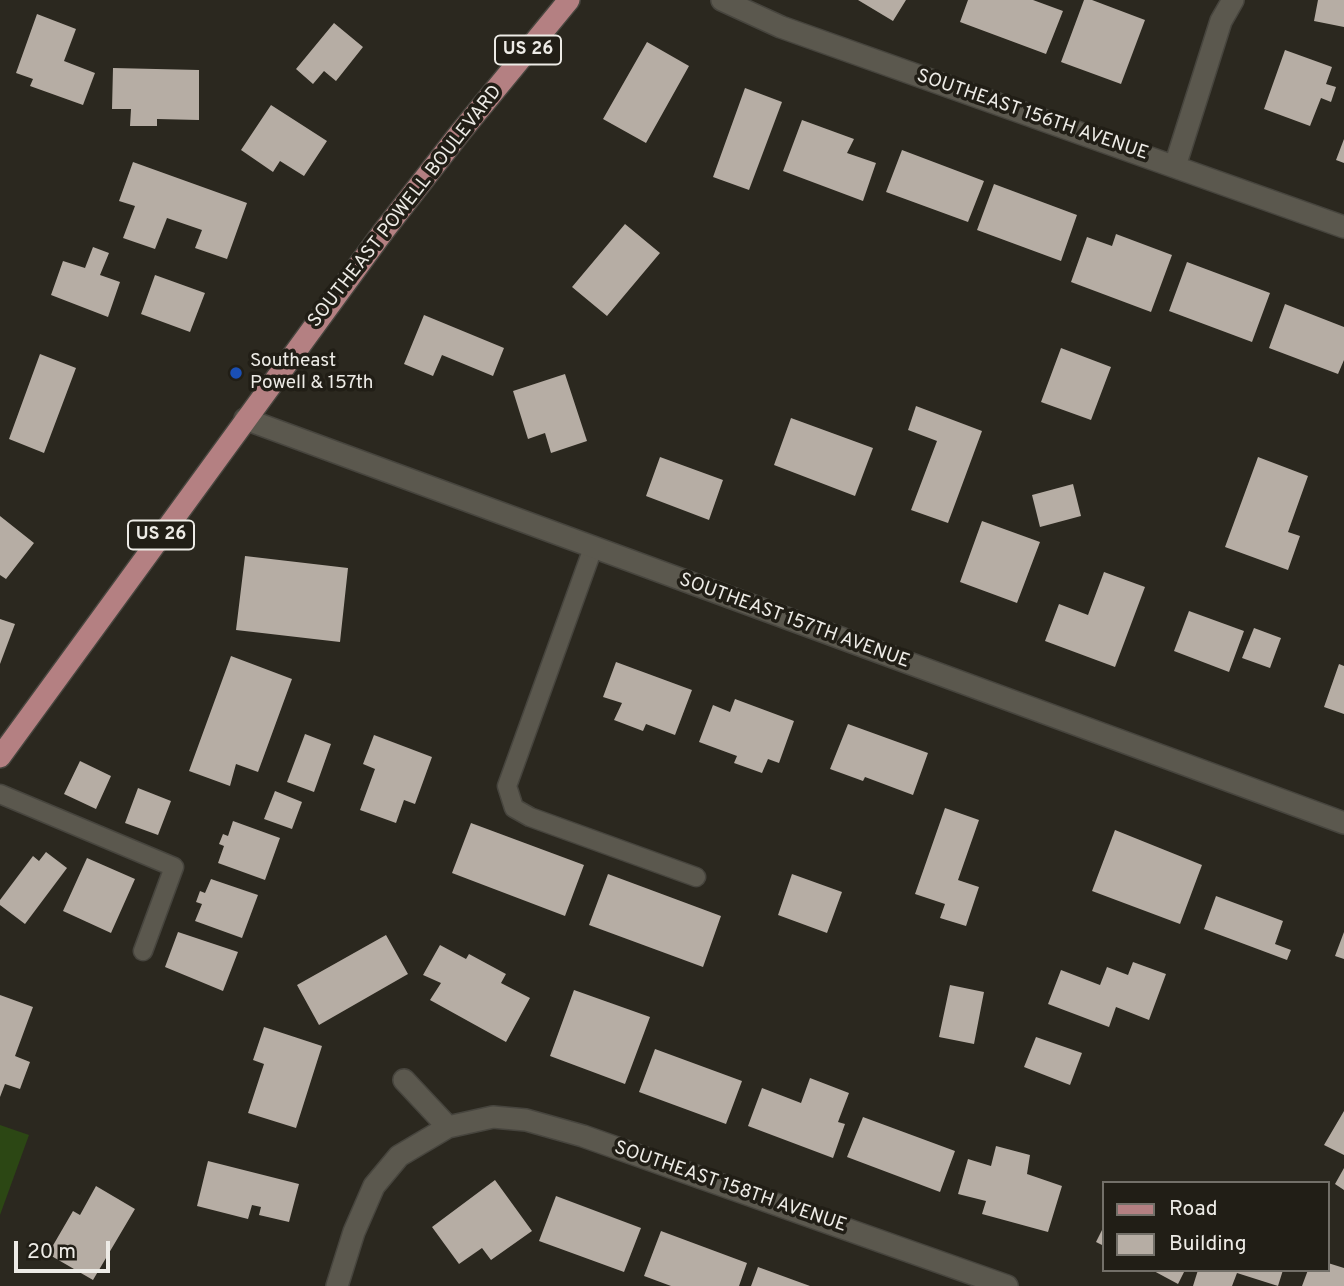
<!DOCTYPE html>
<html>
<head>
<meta charset="utf-8">
<style>
	body { margin:0 }
	#map { position:relative; width:1344px; height:1286px; overflow:hidden; background:#2b281f; font-family:Overpass,sans-serif }
	canvas { display:block }
	.legend { position:absolute; left:1102px; top:1181px; width:228px; height:91px; box-sizing:border-box; background:#211e16; border:2px solid #737069; margin:0; padding:9px 12px; list-style:none; font-size:21px; color:#edebe6 }
	.legend li { display:flex; align-items:center; gap:14px; height:35px }
	.legend b { width:35px; border:2px solid #737069 }
	.scale { position:absolute; left:14px; top:1241px; width:96px; height:32px; box-sizing:border-box; border:4px solid #edebe6; border-top:0; padding-left:9px; font-size:21px; line-height:24px; white-space:nowrap; color:#edebe6; -webkit-text-stroke:5px #211e16; paint-order:stroke }
</style>
</head>
<body>
<div id="map">
<canvas width="1344" height="1286"></canvas>
<ul class="legend">
<li><b style="height:9px;background:#b48082"></b>Road</li>
<li><b style="height:19px;background:#b6ada4"></b>Building</li>
</ul>
<div class="scale">20 m</div>
</div>
<script>
const context = document.querySelector('canvas').getContext('2d');
context.lineJoin = 'round';
function fill(path, color) {
  context.fillStyle = color;
  context.fill(path, 'evenodd');
}
function trace(path, color, width, dash) {
  context.strokeStyle = color;
  context.lineWidth = width;
  context.lineCap = dash ? 'butt' : 'round';
  context.setLineDash(dash || []);
  context.stroke(path);
}
function write(font, color, halo, rows, align = 'center') {
  context.font = font + ' Overpass,sans-serif';
  context.lineWidth = 7;
  context.setLineDash([]);
  context.textBaseline = 'middle';
  context.strokeStyle = halo;
  context.fillStyle = color;
  for (const [text, x, y, turn = 0] of rows) {
    context.save();
    context.translate(x, y);
    context.rotate((+turn || 0) * Math.PI / 180);
    context.textAlign = isNaN(turn) ? turn : align;
    if (halo) context.strokeText(text, 0, 0);
    context.fillText(text, 0, 0);
    context.restore();
  }
}
fill(new Path2D(`
	M0,1125L29,1135L0,1215Z`), '#2c4714');
fill(new Path2D(`
	M858,0H906L893,21Z
	M968,0H1033L1063,11L1046,54L960,22Z
	M1084,0H1092L1145,20L1121,84L1061,62Z
	M1318,0H1344V27L1314,21Z
	M37,14L76,29L64,61L95,73L83,105L30,86L33,79L16,73Z
	M334,23L363,47L336,81L324,71L313,84L296,69Z
	M647,42L689,66L646,143L603,119Z
	M1285,50L1332,67L1326,84L1336,87L1331,102L1321,98L1310,126L1264,109Z
	M113,68L199,70V120L157,119V126H130L131,109H112Z
	M745,88L782,102L749,190L713,177Z
	M271,105L327,141L304,176L280,161L273,172L241,150Z
	M802,120L854,139L847,153L876,163L863,201L783,171Z
	M1344,139V163L1336,160Z
	M902,150L984,181L968,222L886,192Z
	M133,162L247,203L227,259L195,248L202,230L167,218L155,249L123,238L135,206L119,201Z
	M994,184L1077,215L1061,261L977,230Z
	M625,224L660,253L607,316L572,287Z
	M1116,234L1172,255L1151,312L1071,282L1087,237L1112,246Z
	M93,247L109,253L100,275L120,282L108,317L51,295L63,261L85,268Z
	M1187,262L1270,293L1252,342L1169,311Z
	M155,275L205,293L190,332L141,314Z
	M1285,304L1344,327V360L1338,374L1269,348Z
	M424,315L504,348L493,376L442,355L433,376L404,364Z
	M1061,348L1111,367L1091,420L1041,402Z
	M40,354L76,368L44,453L9,439Z
	M565,374L587,441L551,453L545,433L528,439L513,391Z
	M916,406L982,431L948,523L911,510L937,441L908,430Z
	M791,418L873,448L855,496L774,465Z
	M660,457L723,480L709,520L646,496Z
	M1258,457L1308,476L1288,532L1300,536L1288,570L1225,547Z
	M1073,484L1081,516L1040,527L1032,495Z
	M0,516L34,543L6,579L0,575Z
	M982,521L1040,542L1017,603L960,582Z
	M245,556L348,568L340,642L236,630Z
	M1104,572L1145,587L1115,667L1045,641L1059,604L1088,615Z
	M1189,611L1244,631L1229,672L1174,651Z
	M0,619L15,624L0,664Z
	M1254,628L1281,638L1270,668L1242,658Z
	M231,656L292,679L258,772L236,764L230,786L189,771Z
	M616,662L692,690L675,735L646,724L643,731L614,720L622,703L603,697Z
	M1339,664L1344,666V714L1324,707Z
	M735,699L794,721L779,763L768,759L762,773L734,763L737,756L699,742L713,705L730,712Z
	M848,724L928,753L913,795L865,777L863,781L830,769Z
	M305,734L331,744L314,792L287,782Z
	M374,735L432,757L415,804L404,800L396,823L360,810L375,769L363,764Z
	M80,761L111,776L96,809L64,794Z
	M138,788L171,801L158,835L125,823Z
	M275,791L302,802L292,829L264,819Z
	M945,808L979,820L958,880L979,887L966,926L940,918L945,904L915,894Z
	M233,821L280,838L265,880L218,863L224,846L219,844L223,834L228,836Z
	M471,823L584,865L565,916L452,873Z
	M1115,830L1202,865L1180,924L1092,891Z
	M46,852L67,868L25,924L0,905V900L33,856L39,861Z
	M87,858L135,879L111,933L63,911Z
	M608,874L721,916L703,967L589,925Z
	M792,874L842,892L827,933L778,915Z
	M211,879L258,895L242,938L195,921L202,904L196,902L200,891L205,893Z
	M1216,896L1283,921L1275,944L1291,950L1287,960L1204,929Z
	M178,932L238,952L223,991L165,967Z
	M1344,932V959L1335,956Z
	M386,935L408,974L319,1025L297,985Z
	M440,945L466,959L469,954L506,974L501,983L530,998L506,1042L430,1000L441,983L423,975Z
	M1133,962L1166,974L1149,1020L1116,1007L1109,1027L1048,1004L1061,970L1100,985L1107,967L1128,975Z
	M950,985L984,992L974,1044L939,1037Z
	M574,990L650,1017L625,1084L550,1056Z
	M0,995L33,1007L15,1056L30,1062L20,1089L5,1084L0,1097Z
	M264,1027L322,1046L296,1128L248,1113L264,1064L253,1060Z
	M1036,1037L1082,1053L1070,1085L1024,1067Z
	M655,1049L742,1081L726,1124L639,1092Z
	M810,1078L849,1093L838,1122L845,1124L833,1158L748,1126L762,1088L801,1103Z
	M1344,1111V1155L1324,1145Z
	M863,1117L955,1151L940,1192L847,1157Z
	M996,1146L1030,1155L1027,1174L1062,1186L1048,1232L982,1214L986,1201L958,1194L968,1159L991,1166Z
	M208,1161L299,1184L289,1222L259,1215L261,1207L252,1205L248,1219L197,1206Z
	M1344,1168V1190L1335,1184Z
	M495,1180L532,1231L491,1260L482,1248L459,1264L432,1227Z
	M96,1186L135,1209L93,1280L48,1254L73,1211L80,1215Z
	M556,1196L641,1228L624,1272L539,1241Z
	M1104,1226V1246L1096,1242Z
	M661,1231L747,1263L739,1286H671L644,1276Z
	M1328,1263L1344,1268V1286H1302L1308,1270H1328Z
	M758,1267L810,1286H751Z
	M1152,1270H1185L1178,1284Z
	M1198,1270H1283L1278,1286L1237,1273L1232,1286H1193Z`), '#b6ada4');
const lane = new Path2D(`
	M593,548L507,786L514,808L530,817L696,877
	M0,794L174,867L143,951`);
const street = new Path2D(`
	M722,0L781,27L1344,227
	M1175,166L1221,21L1233,0
	M245,419L1344,823
	M404,1080L448,1127
	M337,1286L354,1232L374,1186L399,1156L448,1127L493,1117L526,1120L583,1136L1007,1286`);
const primary = new Path2D(`
	M0,757L383,232L459,134L569,0`);
trace(lane, '#47453e', 21);
trace(street, '#47453e', 24);
trace(primary, '#47453e', 24);
trace(lane, '#5b584e', 18);
trace(street, '#5b584e', 21);
trace(primary, '#b48082', 21);
for (const [x, y, r, color] of [
	[236,373,7,"#1a4fb4"]
]) {
  const dot = new Path2D();
  dot.arc(x, y, r, 0, 2 * Math.PI);
  context.fillStyle = color;
  context.fill(dot);
  trace(dot, '#211e16', 2.5);
}
for (const [x, y, w] of [
	[528,50,66],
	[161,535,66]
]) {
  const box = new Path2D();
  box.roundRect(x - w / 2, y - 14.5, w, 29, 5);
  context.fillStyle = '#211e16';
  context.fill(box);
  trace(box, '#edebe6', 2);
}
write('bold 18px', '#edebe6', null, [
	["US 26",528,50],
	["US 26",161,535]
]);
write('19px', '#edebe6', '#211e16', [
	["SOUTHEAST 156TH AVENUE",1032,116,19],
	["SOUTHEAST POWELL BOULEVARD",406,207,-52],
	["SOUTHEAST 157TH AVENUE",794,622,20],
	["SOUTHEAST 158TH AVENUE",730,1188,19]
]);
write('19px', '#edebe6', '#211e16', [
	["Southeast",250,362],
	["Powell & 157th",250,384]
], 'left');
</script>
</body>
</html>
